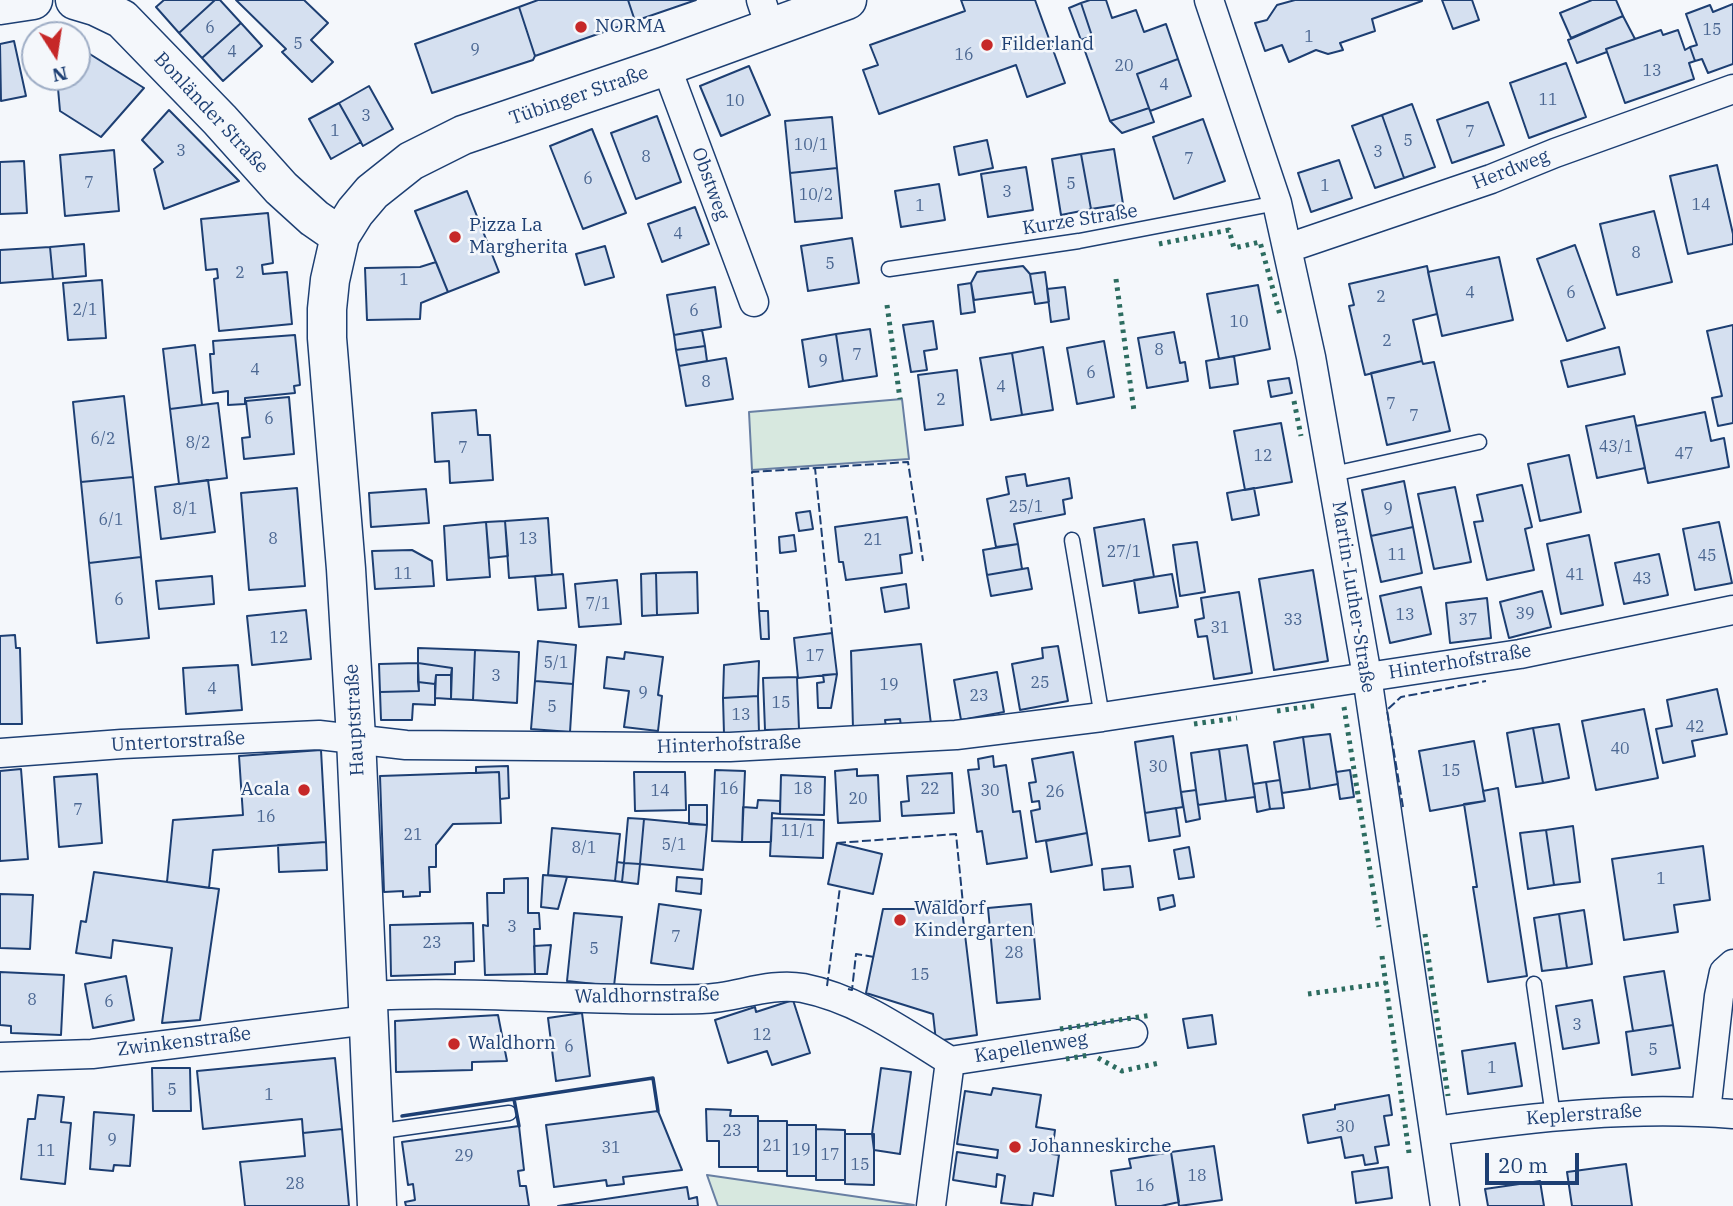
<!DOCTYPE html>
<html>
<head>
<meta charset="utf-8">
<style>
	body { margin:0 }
	#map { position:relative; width:1733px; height:1206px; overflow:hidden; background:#f4f7fb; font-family:"IBM Plex Serif",serif }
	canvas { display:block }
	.north { position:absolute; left:21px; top:21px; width:70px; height:70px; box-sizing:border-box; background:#f4f7fb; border:2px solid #9eadc5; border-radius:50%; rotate:168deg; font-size:19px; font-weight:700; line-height:28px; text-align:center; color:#1d3f73 }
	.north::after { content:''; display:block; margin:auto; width:24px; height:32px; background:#c62828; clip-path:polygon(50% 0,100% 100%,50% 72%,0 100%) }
	.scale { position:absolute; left:1485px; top:1153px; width:94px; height:32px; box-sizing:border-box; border:4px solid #1d3f73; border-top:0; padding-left:9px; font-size:21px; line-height:24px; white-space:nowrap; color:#1d3f73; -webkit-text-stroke:5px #f4f7fb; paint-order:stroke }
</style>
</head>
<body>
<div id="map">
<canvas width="1733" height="1206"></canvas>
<div class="north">N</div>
<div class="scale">20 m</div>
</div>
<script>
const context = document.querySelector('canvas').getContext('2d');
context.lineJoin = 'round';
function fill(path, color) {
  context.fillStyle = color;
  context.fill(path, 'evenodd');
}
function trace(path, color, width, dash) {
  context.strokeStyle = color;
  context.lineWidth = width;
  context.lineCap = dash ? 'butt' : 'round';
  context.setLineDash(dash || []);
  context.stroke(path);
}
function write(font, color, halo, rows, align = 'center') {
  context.font = font + ' "IBM Plex Serif",serif';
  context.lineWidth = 5;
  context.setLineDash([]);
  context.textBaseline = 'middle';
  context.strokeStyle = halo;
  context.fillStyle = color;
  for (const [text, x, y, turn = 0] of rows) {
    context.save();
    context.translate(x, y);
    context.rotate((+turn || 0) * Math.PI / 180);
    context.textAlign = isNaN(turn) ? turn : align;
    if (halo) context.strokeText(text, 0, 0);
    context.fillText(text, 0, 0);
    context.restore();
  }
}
const green = new Path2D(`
	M902,399L909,459L752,470L749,412Z
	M707,1175L914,1205L913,1206H718Z`);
fill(green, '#d7e8df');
trace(green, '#687fa3', 2);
const building = new Path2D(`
	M164,0H215L179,33L156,7Z
	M215,0H220L241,23L202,58L179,33Z
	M236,0H304L328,23L311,40L333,62L312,82L282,52L286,49Z
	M538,0H628L635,21L535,56L519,7Z
	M628,0H696L635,21Z
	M961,0H1035L1065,83L1027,97L1016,65L879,114L863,70L878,65L870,45L965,11Z
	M1090,0H1106L1112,18L1136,10L1144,32L1166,24L1178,59L1137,74L1149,108L1110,121L1081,40L1092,36L1081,3Z
	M1295,0H1422V1L1372,19L1375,31L1340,43L1343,50L1328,54L1316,50L1289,62L1282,45L1265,51L1255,23L1267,20L1277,5Z
	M1442,0H1472L1479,20L1453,29Z
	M1592,0H1616L1623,16L1571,38L1560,13Z
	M1081,3L1092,36L1081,40L1069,8Z
	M1733,4V64L1708,73L1702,59L1695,61L1690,47L1697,45L1686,14L1710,5L1713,12Z
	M519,7L535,56L533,60L432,93L415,44Z
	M1623,16L1635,39L1606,49L1607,52L1577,63L1568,40Z
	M241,23L262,46L223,81L202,58Z
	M1661,30L1663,35L1678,30L1685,50L1690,47L1695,61L1689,63L1694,79L1625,103L1606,49Z
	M14,41L26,96L1,101L0,44Z
	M77,46L144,88L101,137L60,111L57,77H77Z
	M1178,59L1191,96L1150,111L1137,74Z
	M1566,63L1586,117L1529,138L1510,83Z
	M749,66L770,115L721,136L700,86Z
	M369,86L393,129L363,146L339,103Z
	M1488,102L1504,145L1452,163L1437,120Z
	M339,103L361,142L331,159L309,119Z
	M1412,104L1435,167L1404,178L1382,115Z
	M1149,108L1154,122L1122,133L1110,121Z
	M169,110L239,181L164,209L154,169L163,162L142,140Z
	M1382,115L1404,178L1375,188L1352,126Z
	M657,116L681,182L636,199L611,133Z
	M832,117L837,168L790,173L785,121Z
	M1203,119L1225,181L1174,199L1153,137Z
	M592,129L626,213L583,229L550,146Z
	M987,140L993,168L959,175L954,147Z
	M1114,149L1123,204L1091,209L1081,154Z
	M114,150L119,211L65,216L60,155Z
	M1081,154L1091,209L1061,215L1052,159Z
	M1339,160L1352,198L1311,212L1298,173Z
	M24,161L27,213L0,214V162Z
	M1717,165L1733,234V244L1688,254L1670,176Z
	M1026,167L1033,210L988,217L981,174Z
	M837,168L842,218L795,222L790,173Z
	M939,184L945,220L901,227L895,191Z
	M467,191L499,272L448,292L415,211Z
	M695,207L709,244L662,262L648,224Z
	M1654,211L1672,282L1617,295L1600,224Z
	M268,213L273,263L262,265L263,274L287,272L292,324L219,331L214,279L218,278L217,269L206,270L201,219Z
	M852,238L859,283L808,291L801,246Z
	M84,244L86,276L53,279L50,247Z
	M1575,245L1605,328L1567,341L1537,259Z
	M605,246L614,277L585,285L576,254Z
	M50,247L53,279L0,283V250Z
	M1499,257L1513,320L1442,336L1428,272Z
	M436,262L448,292L421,303L420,319L367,320L365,268L420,267Z
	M1023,266L1030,274L1033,292L974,300L971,283L977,272Z
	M1427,266L1437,314L1413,320L1422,361L1365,375L1349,306L1354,305L1349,284Z
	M1045,272L1049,302L1035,304L1030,274Z
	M102,280L106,338L68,340L63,283Z
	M971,283L975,312L961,314L958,285Z
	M1258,285L1270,349L1219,359L1207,294Z
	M715,287L721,327L674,335L667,295Z
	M1065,287L1069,319L1051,322L1047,289Z
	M933,321L937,349L924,351L927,370L911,372L903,325Z
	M1733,325V423L1718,426L1712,398L1722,396L1707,331Z
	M870,329L877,376L843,381L836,334Z
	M702,330L705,346L676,350L674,335Z
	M1174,332L1180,363L1185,362L1188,381L1147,388L1138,338Z
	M836,334L843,381L809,387L802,340Z
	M295,335L300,385L294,386L295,393L245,398V404L228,405V391L213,393L210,354H214L213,341Z
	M1104,341L1114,397L1077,404L1067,348Z
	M195,345L202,405L170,409L163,349Z
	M705,346L707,361L679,366L676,350Z
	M1043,347L1053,410L1022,415L1012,353Z
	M1619,347L1625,374L1568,387L1561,361Z
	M1012,353L1022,415L991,420L980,358Z
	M1234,356L1238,384L1210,388L1206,361Z
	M726,358L733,399L686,406L679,366Z
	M1422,361L1423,364L1434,362L1450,431L1387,445L1371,373Z
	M957,370L963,425L925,430L918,375Z
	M1289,378L1292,393L1271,397L1268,381Z
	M124,396L133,477L81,482L73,402Z
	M289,397L294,454L244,459L242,438L250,437L246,401Z
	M218,403L227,478L179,484L170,409Z
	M476,410L478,435H490L493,480L450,483L449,461L435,462L432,413Z
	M1705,412L1711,441L1724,438L1729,467L1648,483L1636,426Z
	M1634,416L1645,468L1597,478L1586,426Z
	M1281,423L1292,482L1245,490L1234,431Z
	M1569,455L1581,512L1540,521L1528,464Z
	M1025,474L1027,486L1069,478L1072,498L1063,500L1065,514L1014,524L1018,544L996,547L987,499L1009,494L1006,477Z
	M133,477L141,557L89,563L81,482Z
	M208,480L215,532L161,539L155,487Z
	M1404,481L1413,527L1371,536L1362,490Z
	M1522,485L1532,527L1525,529L1534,570L1487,580L1474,522L1483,521L1477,495Z
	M1455,487L1471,562L1434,569L1418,494Z
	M297,488L305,586L249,590L241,493Z
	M1254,488L1259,515L1232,520L1227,493Z
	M426,489L429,523L371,527L369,493Z
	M810,511L813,529L799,531L796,513Z
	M907,517L912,553L900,555L902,573L846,580L843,562H839L835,527Z
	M548,518L552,575L509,578L505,521Z
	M1144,519L1154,577L1103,586L1094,528Z
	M505,521L508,556L489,558L486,522Z
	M486,522L490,577L447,580L444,526Z
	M1719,522L1732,583L1695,590L1683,529Z
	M1413,527L1422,573L1381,582L1371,536Z
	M794,535L796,551L780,553L779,537Z
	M1589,535L1603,605L1561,614L1547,544Z
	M1197,542L1205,592L1180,596L1173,545Z
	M1018,544L1022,569L987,575L983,550Z
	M412,550L432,561L434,586L375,589L372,551Z
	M1659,554L1668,595L1624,604L1615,563Z
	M141,557L149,638L97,643L89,563Z
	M1028,568L1032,589L991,596L987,575Z
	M1313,570L1328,661L1274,670L1259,579Z
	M697,572L698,613L657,615L656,573Z
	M656,573L657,615L642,616L641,574Z
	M563,574L566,608L538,610L535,576Z
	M1172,574L1178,607L1139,613L1134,580Z
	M212,576L214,604L159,609L156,581Z
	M617,580L621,624L579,627L575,584Z
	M906,584L909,608L885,612L881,588Z
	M1421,587L1431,634L1390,643L1380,596Z
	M1542,591L1551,627L1509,638L1500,602Z
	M1239,592L1252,673L1214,679L1207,636L1198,637L1195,620L1204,618L1201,598Z
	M1487,598L1491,638L1450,643L1446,603Z
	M306,610L311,659L252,665L247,616Z
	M759,611H768L769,639H761Z
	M832,633L837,674L798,678L794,638Z
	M15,635L16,648H20L22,724H0V636Z
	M538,641L576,645L573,684L535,681Z
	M921,644L931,724L901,726L900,719L885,720L886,727L853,729L851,651Z
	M1058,646L1068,701L1020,710L1012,664L1043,658L1042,648Z
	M418,648L475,650L473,700L451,699L452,668L418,663Z
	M475,650L519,652L517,703L473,700Z
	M625,652L663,657L658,695L662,696L658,731L624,727L629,691L604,688L607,657L624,659Z
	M759,661L758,696L723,698L724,665Z
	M418,663L419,691L380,692L379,664Z
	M418,663L452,668L451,675H436L435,684L418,682Z
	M238,665L242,710L186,714L183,668Z
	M997,672L1004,712L961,720L954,680Z
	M837,674L831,708H818L817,683L824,682L823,675Z
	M436,675H451V699L435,698Z
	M797,677L799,729L765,730L763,678Z
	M535,681L573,684L570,732L531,729Z
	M418,682L435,684V705L413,704L412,720H381L380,692L419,691Z
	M1717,689L1727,734L1692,741L1695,756L1663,763L1656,729L1672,726L1667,700Z
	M758,696L759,733L724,734L723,698Z
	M1644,709L1658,778L1596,790L1582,721Z
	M1559,724L1569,778L1543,783L1533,728Z
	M1533,728L1543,783L1516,787L1507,733Z
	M1330,734L1338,784L1310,789L1303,737Z
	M1173,736L1183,807L1145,813L1135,742Z
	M1303,737L1310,789L1282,793L1274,742Z
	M1474,741L1485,801L1430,811L1419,751Z
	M1247,745L1255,797L1226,801L1219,749Z
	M1219,749L1226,801L1198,805L1191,753Z
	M321,750L326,842L213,850L209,888L167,882L173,820L243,815L239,756Z
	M1073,752L1087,833L1036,842L1031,811L1040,809L1039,801L1032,802L1029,783L1036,782L1032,759Z
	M993,756L994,767L1006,765L1013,812L1020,811L1027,858L987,864L982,831L977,832L968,770L979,769L978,759Z
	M508,766L509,798L500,799L499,772L476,773V767Z
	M21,769L28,859L0,861V771Z
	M857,769V776L878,775L880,821L838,823L835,771Z
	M715,770L745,771L742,842L712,841Z
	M1350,770L1354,797L1340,799L1336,772Z
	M499,772L501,823L453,824L436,845V867H429L430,892H420V896L403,897V891L384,892L380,776Z
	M634,772H685L686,810L635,811Z
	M952,773L954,813L902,816L901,802L909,801L907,776Z
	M97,774L102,843L59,847L54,777Z
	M781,775L825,777L824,815L780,814Z
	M1280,780L1284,808L1270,809L1266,782Z
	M1266,782L1270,809L1257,812L1253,784Z
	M1498,788L1527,976L1488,982L1473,887H1477L1464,804L1485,801L1483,791Z
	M1196,790L1200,819L1186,822L1181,792Z
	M758,800L780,801V814L772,813L771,842H742L743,807L757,808Z
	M689,805H707V825L689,824Z
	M1176,808L1180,836L1149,841L1145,813Z
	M628,818L644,819L640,864L624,863Z
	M772,818L824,820L823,858L770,856Z
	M644,819L707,825L703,870L640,864Z
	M1573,826L1580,882L1554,885L1546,830Z
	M552,828L620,834L615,881L548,875Z
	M1546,830L1554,885L1528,889L1520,833Z
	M1087,833L1092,865L1051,872L1046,841Z
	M326,842L327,870L279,872L278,845Z
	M837,843L882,854L873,894L828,884Z
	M1703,846L1710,900L1674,905L1678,932L1624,940L1612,859Z
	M1189,847L1194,877L1179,879L1174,850Z
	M617,862L624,863L622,882L615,881Z
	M624,863L640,864L638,884L622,882Z
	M1130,866L1133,887L1104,890L1102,869Z
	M94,872L219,889L200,1020L162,1023L172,948L113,940L111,958L76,953L81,921L86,922Z
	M543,875L567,877L558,909L541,907Z
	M677,877L702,879L701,894L676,891Z
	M528,878V913H539L540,929H534L535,974L485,975L483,925L488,926L487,893H504V879Z
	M0,894L33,895L30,949L0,948Z
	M1173,895L1175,906L1160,910L1158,898Z
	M961,901L977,1035L936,1041L933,1014L866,993L883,909H922V902Z
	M659,904L701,910L693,969L651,963Z
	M1031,904L1040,999L997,1003L988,908Z
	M1584,910L1592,964L1567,968L1559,914Z
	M574,913L622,917L614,986L567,981Z
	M1559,914L1567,968L1542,971L1534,918Z
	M473,923L474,961L455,962V974L391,976L390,925Z
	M551,945L547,974H535L534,946Z
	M1664,971L1673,1025L1633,1031L1624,977Z
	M0,972L64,975L61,1035L11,1033V1026L0,1025Z
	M126,976L134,1020L93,1028L85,984Z
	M793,1000L810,1053L772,1065L767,1051L728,1063L715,1020L755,1007L756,1012Z
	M1592,1000L1599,1043L1563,1049L1556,1006Z
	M582,1013L590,1076L556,1081L548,1018Z
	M498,1015L507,1061L472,1062V1070L396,1072L395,1021Z
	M1212,1015L1216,1044L1188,1048L1183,1019Z
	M1673,1025L1680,1068L1632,1075L1626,1032Z
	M1515,1043L1522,1086L1468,1094L1462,1051Z
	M335,1058L342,1129L303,1133L302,1119L203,1129L197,1071Z
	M152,1068H190L191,1111H153Z
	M881,1068L911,1072L900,1154L874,1150L872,1134Z
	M993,1088L1041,1095L1036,1127L1055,1130L1052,1154L1059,1155L1053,1196L1034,1193L1032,1206L1001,1203L1005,1176L997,1174L996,1187L953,1180L957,1152L997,1158L998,1150L957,1144L965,1091L991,1095Z
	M38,1095L64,1097L61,1122L71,1123L65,1184L21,1179L28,1119H35Z
	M1389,1095L1392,1115L1384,1116L1389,1145L1375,1147L1378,1163L1365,1165L1363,1155L1345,1158L1341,1137L1308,1143L1303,1115L1335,1109V1105Z
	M706,1109L731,1110L730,1116H758V1167H719V1141H707Z
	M658,1111L682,1170L623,1177L624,1184L607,1186L606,1180L554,1187L546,1125Z
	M94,1112L134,1115L130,1166L114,1165L113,1171L90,1169Z
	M758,1121H787V1171H758Z
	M787,1125H816V1176H787Z
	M519,1126L524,1170L518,1171L520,1186H526L529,1206H406L405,1202L415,1200L413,1184L408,1185L402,1142Z
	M342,1129L349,1206H245L240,1162L305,1156L303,1133Z
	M816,1129L845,1130V1180H816Z
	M845,1134H874V1185L845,1184Z
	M1214,1146L1222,1200L1179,1206L1171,1152Z
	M1171,1152L1179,1202L1161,1206H1116L1111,1171L1131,1168L1129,1159Z
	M1626,1164L1632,1206H1572L1567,1172Z
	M1388,1167L1392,1198L1356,1203L1352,1172Z
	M1540,1181L1544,1206H1488L1485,1189Z
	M687,1187L689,1199L697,1197L698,1206H558Z`);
fill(building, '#d5e0f0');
trace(building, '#1d3f73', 2);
const lane = new Path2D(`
	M889,269L1079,241L1277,203
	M1333,474L1479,442
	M1072,540L1102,717
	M1534,984L1553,1116
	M375,1132L509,1113`);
const street = new Path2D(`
	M761,0L770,27
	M1209,0L1277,203L1311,357L1367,676L1445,1206
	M666,66L754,302
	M1288,248L1491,179L1555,153L1733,89
	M0,753L122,744L319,735L406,745L666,747H730L956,735L1102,717L1520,654L1733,610
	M366,996C478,990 591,1002 702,999C736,998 769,982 803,988C858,999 903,1032 950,1061
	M0,1057L92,1054L368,1020
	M1706,1112L1719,996L1724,972L1733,964
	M1435,1131C1534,1117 1632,1106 1733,1114
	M931,1206L950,1061L1133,1033`);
const secondary = new Path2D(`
	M75,0L95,6L122,19L220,120L281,188L314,218L340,236
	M0,5L33,0
	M377,1206L356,738L346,569L327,338V309L330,280L340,236L355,212L372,192L411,161L463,135L666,66L847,0`);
trace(lane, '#1d3f73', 17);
trace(street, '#1d3f73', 31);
trace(secondary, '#1d3f73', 41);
trace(lane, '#f4f7fb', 14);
trace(street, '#f4f7fb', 28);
trace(secondary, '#f4f7fb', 38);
trace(new Path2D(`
	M1159,244L1229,230L1234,248L1260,242L1280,315
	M1116,279L1134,411
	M887,305L900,399
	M1294,401L1301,436
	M1344,707L1379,927
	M1277,711L1319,705
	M1194,724L1237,718
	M1425,934L1448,1096
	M1382,956L1409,1153
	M1308,994L1386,983
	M1060,1029L1152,1015
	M1098,1058L1122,1071L1159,1063
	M1066,1059L1089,1055`), '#2c6c60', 5, [3.5, 5]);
trace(new Path2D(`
	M815,468L908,462L923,561
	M759,611L752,472L815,468L832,633
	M1403,807L1387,710L1401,697L1486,681
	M837,843L956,834L964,914
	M827,986L840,887
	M848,989L852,990L856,954L874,957`), '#1d3f73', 2, [9, 3.5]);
trace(new Path2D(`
	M514,1099L519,1126
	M402,1116L653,1078L658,1111`), '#1d3f73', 3.5);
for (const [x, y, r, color] of [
	[581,27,7,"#c62828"],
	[987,45,7,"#c62828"],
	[455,237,7,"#c62828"],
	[304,790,7,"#c62828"],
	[900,920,7,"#c62828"],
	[454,1044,7,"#c62828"],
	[1015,1147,7,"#c62828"]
]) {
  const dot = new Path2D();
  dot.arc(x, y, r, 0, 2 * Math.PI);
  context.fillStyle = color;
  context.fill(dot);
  trace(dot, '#f4f7fb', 2.5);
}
write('16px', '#4b6792', null, [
	["6",210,28],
	["15",1712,30],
	["1",1309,37],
	["5",298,44],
	["9",475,50],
	["4",232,52],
	["16",964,55],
	["20",1124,66],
	["13",1652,71],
	["4",1164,85],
	["11",1548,100],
	["10",735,101],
	["3",366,116],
	["1",335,131],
	["7",1470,132],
	["5",1408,141],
	["10/1",811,145],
	["3",181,151],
	["3",1378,152],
	["8",646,157],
	["7",1189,159],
	["6",588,179],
	["7",89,183],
	["5",1071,184],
	["1",1325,186],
	["3",1007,192],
	["10/2",816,195],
	["14",1701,205],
	["1",920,206],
	["4",678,234],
	["8",1636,253],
	["5",830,264],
	["2",240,273],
	["1",404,280],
	["4",1470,293],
	["6",1571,293],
	["2",1381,297],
	["2/1",85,310],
	["6",694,311],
	["10",1239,322],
	["2",1387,341],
	["8",1159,350],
	["7",857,355],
	["9",823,361],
	["4",255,370],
	["6",1091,373],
	["8",706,382],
	["4",1001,387],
	["2",941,400],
	["7",1391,404],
	["7",1414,416],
	["6",269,419],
	["6/2",103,439],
	["8/2",198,443],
	["43/1",1616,447],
	["7",463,448],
	["47",1684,454],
	["12",1263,456],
	["25/1",1026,507],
	["8/1",185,509],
	["9",1388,509],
	["6/1",111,520],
	["8",273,539],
	["13",528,539],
	["21",873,540],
	["27/1",1124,552],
	["11",1397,555],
	["45",1707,556],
	["11",403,574],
	["41",1575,575],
	["43",1642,579],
	["6",119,600],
	["7/1",598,604],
	["39",1525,614],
	["13",1405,615],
	["33",1293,620],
	["37",1468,620],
	["31",1220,628],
	["12",279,638],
	["17",815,656],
	["5/1",556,663],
	["3",496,676],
	["25",1040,683],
	["19",889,685],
	["4",212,689],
	["9",643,693],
	["23",979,696],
	["15",781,703],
	["5",552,707],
	["13",741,715],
	["42",1695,727],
	["40",1620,749],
	["30",1158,767],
	["15",1451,771],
	["16",729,789],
	["18",803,789],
	["22",930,789],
	["14",660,791],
	["30",990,791],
	["26",1055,792],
	["20",858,799],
	["7",78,810],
	["16",266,817],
	["11/1",798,831],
	["21",413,835],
	["5/1",674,845],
	["8/1",584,848],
	["1",1661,879],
	["3",512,927],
	["7",676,937],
	["23",432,943],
	["5",594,949],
	["28",1014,953],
	["15",920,975],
	["8",32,1000],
	["6",109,1002],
	["3",1577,1025],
	["12",762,1035],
	["6",569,1047],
	["5",1653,1050],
	["1",1492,1068],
	["5",172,1090],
	["1",269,1095],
	["30",1345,1127],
	["23",732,1131],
	["9",112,1140],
	["21",772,1146],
	["31",611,1148],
	["19",801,1150],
	["11",46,1151],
	["17",830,1155],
	["29",464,1156],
	["15",860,1165],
	["18",1197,1176],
	["28",295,1184],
	["16",1145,1186]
]);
write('19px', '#1d3f73', '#f4f7fb', [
	["NORMA",595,27],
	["Filderland",1001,45],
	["Pizza La",469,226],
	["Margherita",469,248],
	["Acala",290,790,"right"],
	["Waldorf",914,909],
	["Kindergarten",914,931],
	["Waldhorn",468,1044],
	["Johanneskirche",1029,1147]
], 'left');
write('19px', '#1d3f73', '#f4f7fb', [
	["Tübinger Straße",579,96,-19],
	["Bonländer Straße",211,113,47],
	["Herdweg",1511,170,-21],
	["Obstweg",710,184,70],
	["Kurze Straße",1080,220,-9],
	["Martin-Luther-Straße",1353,597,81],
	["Hinterhofstraße",1460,662,-9],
	["Hauptstraße",355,720,-93],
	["Untertorstraße",178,742,-3],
	["Hinterhofstraße",729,745,-2],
	["Waldhornstraße",647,996,-1],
	["Zwinkenstraße",184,1042,-7],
	["Kapellenweg",1031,1048,-9],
	["Keplerstraße",1584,1115,-4]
]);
</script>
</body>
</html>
